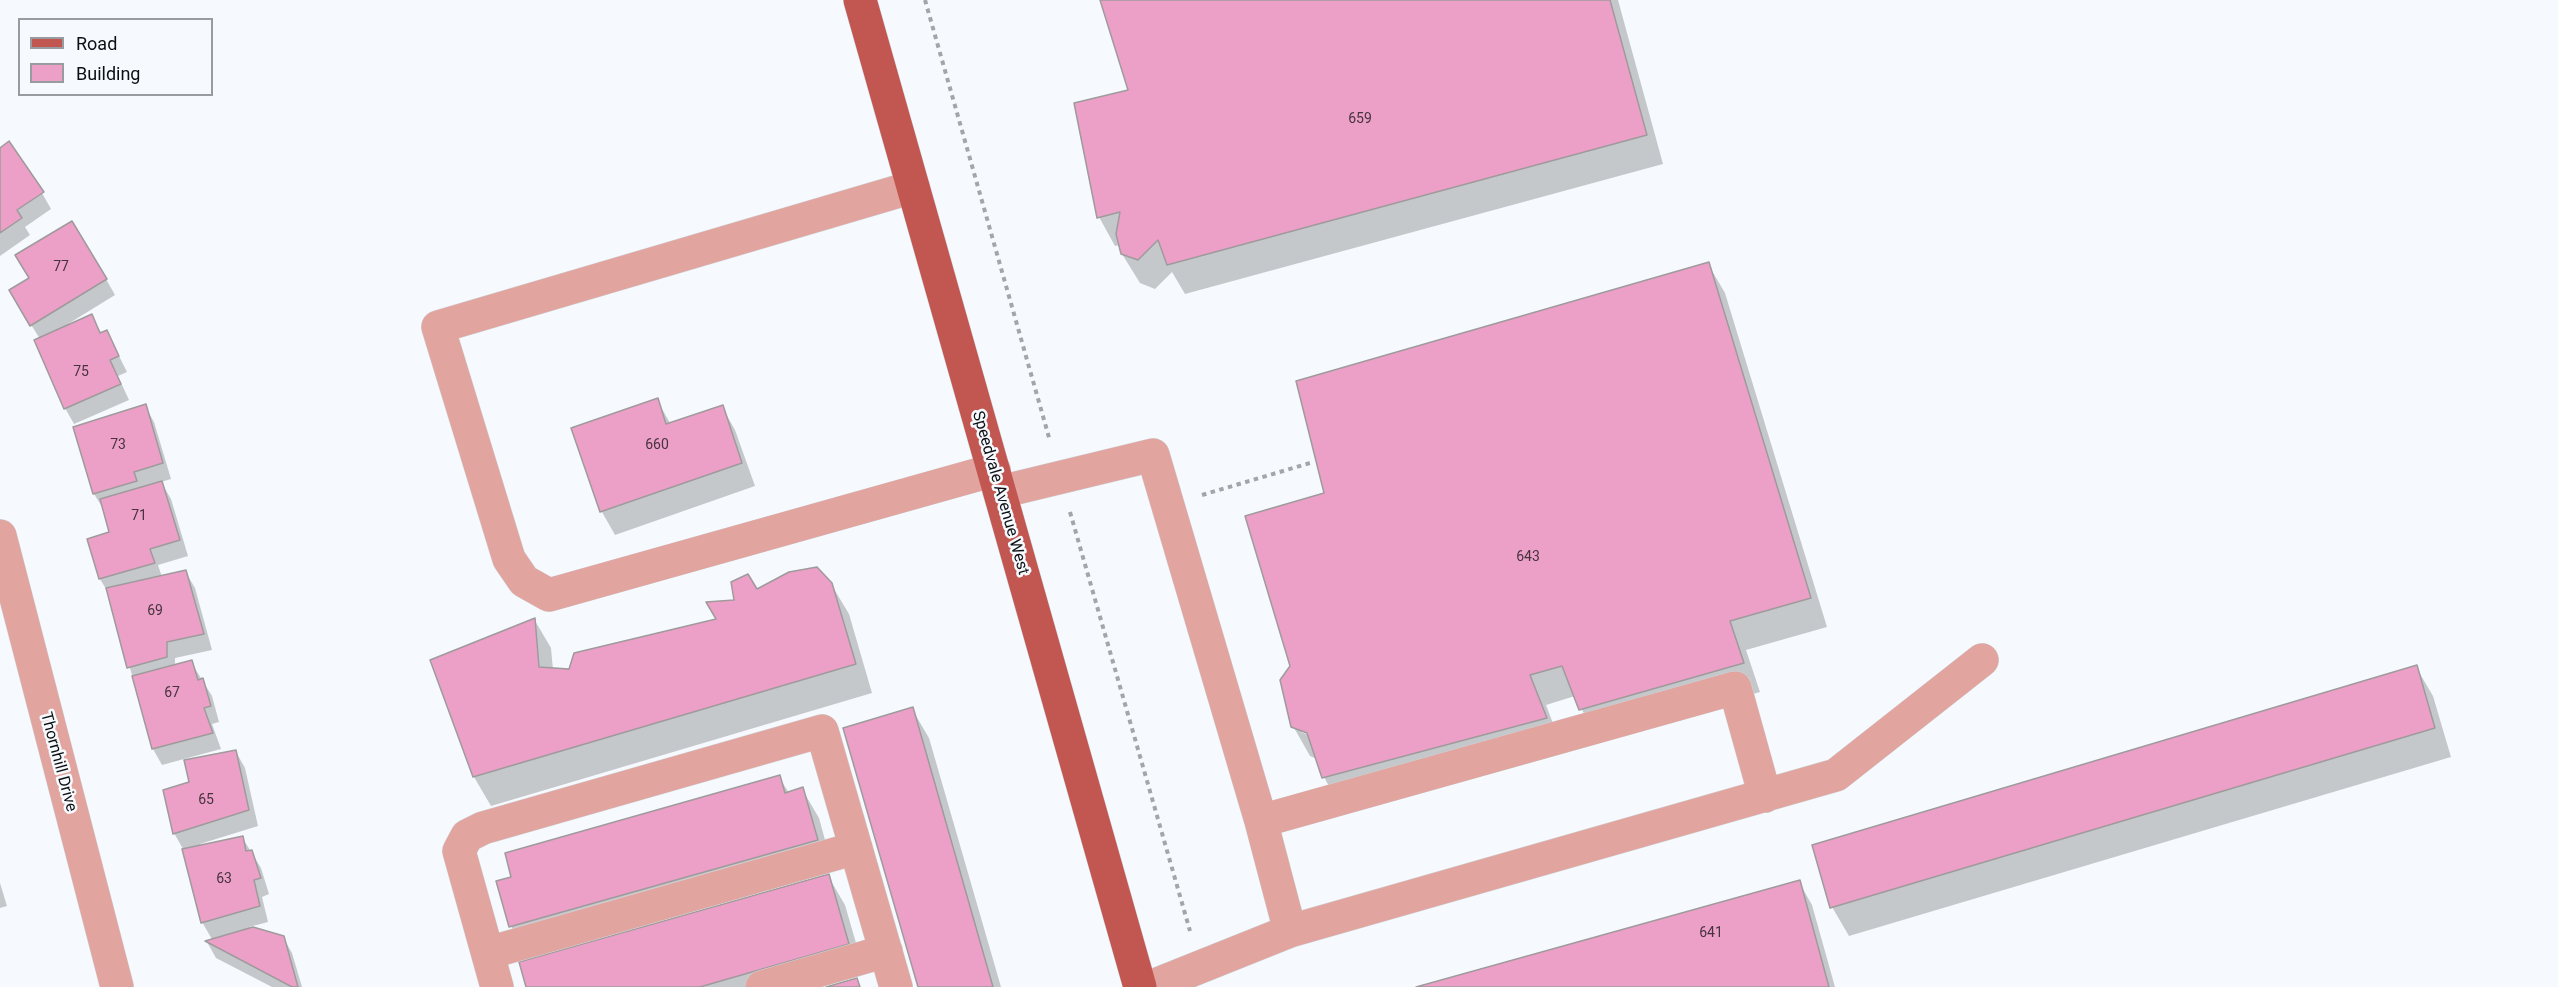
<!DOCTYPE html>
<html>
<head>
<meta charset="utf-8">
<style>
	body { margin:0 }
	#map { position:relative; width:2558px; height:987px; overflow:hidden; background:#f6fafe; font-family:Roboto,sans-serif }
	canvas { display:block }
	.legend { position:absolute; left:18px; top:18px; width:195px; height:78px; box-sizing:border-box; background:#f6fafe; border:2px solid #999c9f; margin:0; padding:8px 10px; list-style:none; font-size:18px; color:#0e0f11 }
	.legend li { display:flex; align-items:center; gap:12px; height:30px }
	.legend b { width:30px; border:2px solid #999c9f }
</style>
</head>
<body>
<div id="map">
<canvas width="2558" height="987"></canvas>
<ul class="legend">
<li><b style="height:8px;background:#c25651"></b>Road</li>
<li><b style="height:16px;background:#eda0c7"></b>Building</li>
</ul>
</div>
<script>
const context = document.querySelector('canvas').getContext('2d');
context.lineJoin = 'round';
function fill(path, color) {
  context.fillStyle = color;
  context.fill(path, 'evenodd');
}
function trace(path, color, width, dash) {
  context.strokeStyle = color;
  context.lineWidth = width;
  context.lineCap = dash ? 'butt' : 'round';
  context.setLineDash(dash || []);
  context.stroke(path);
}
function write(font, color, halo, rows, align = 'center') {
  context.font = font + ' Roboto,sans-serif';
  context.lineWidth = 5;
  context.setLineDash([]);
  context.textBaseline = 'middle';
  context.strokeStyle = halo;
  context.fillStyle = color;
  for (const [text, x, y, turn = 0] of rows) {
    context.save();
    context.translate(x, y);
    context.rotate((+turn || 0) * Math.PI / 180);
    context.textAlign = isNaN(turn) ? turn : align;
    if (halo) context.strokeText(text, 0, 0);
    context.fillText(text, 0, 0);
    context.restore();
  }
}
fill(new Path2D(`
	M1102,0H1618L1663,164L1185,294L1172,272L1155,289L1140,283L1122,254L1120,245L1115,246L1099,217L1130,91Z
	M0,149L42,193L51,209L25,227L30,235L0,256Z
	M1708,264L1725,293L1827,627L1746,650L1760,692L1597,739L1575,696L1546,705L1562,747L1340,807L1324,777L1317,759L1310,756L1293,726L1291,666L1326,494ZM1301,729L1314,737L1301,732Z
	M106,279L115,295L68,324L69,326L91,316L102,334L107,332L127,372L118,376L129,400L74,424L65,408L40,339L20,307Z
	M657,400L670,423L722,407L735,430L755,486L615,535L602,512L573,429Z
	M145,406L154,422L171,479L161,482L171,499L188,556L158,565L162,577L185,571L195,588L212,650L175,658V666L191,662L212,696L219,722L212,724L221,749L162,765L153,749L109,594L100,579L89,540L111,533L104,510L94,494L75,428Z
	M831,584L849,614L872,693L491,806L474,777L432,661L534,619L551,648L553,670H570L718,620L736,602L756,591Z
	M2416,667L2433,696L2451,757L1849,936L1832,907Z
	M912,709L929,738L1001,987H919Z
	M236,752L245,768L258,826L200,844L201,846L242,837L261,868L269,894L262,897L268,922L249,927L283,937L292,953L302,987H272L216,958L207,942L213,941L202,922L183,849L174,833L191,783Z
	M779,777L789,793L802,789L819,818L833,869L527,956L511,926Z
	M828,876L845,905L865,974L819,987H528Z
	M1799,882L1812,905L1835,987H1422Z
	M0,883L7,906L0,908Z`), '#0003');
const building = new Path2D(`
	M1100,0H1610L1647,135L1167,265L1158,240L1138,260L1121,254L1116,234L1120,212L1097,218L1074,103L1128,90Z
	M9,141L44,192L17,210L22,218L0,233V148Z
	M72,221L107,279L30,326L9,290L29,278L15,255Z
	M1709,262L1811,598L1730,621L1744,663L1579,710L1562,666L1530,675L1547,718L1322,778L1307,733L1291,727L1280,680L1290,666L1245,516L1324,493L1296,381Z
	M92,314L100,333L107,330L119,356L110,360L121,384L64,409L34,340Z
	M658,398L666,424L723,405L742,463L600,512L571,428Z
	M146,404L163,463L134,472L137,481L93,494L73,427Z
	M162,481L180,540L150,549L155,563L99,579L87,539L109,532L100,499Z
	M817,567L832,583L856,664L473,777L430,660L535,618L539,667L569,669L574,653L716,619L706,602L734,600L731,582L748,574L757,589L789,572Z
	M186,570L204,634L167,642V657L127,668L106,588Z
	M192,660L198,680L203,678L211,706L204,708L213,733L152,749L132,676Z
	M2417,665L2435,728L1830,908L1812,845Z
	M913,707L993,987H918L843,728Z
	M236,750L249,810L173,834L163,790L189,782L184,760Z
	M780,775L785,793L803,787L818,840L509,927L496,881L511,877L505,853Z
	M243,836L246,851L252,850L261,878L254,880L260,906L201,923L182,849Z
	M829,874L849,944L700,987H526L519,962Z
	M1800,880L1829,987H1416Z
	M253,927L284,936L298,987H292L205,941Z
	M857,978L860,987H826Z`);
fill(building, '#eda0c7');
trace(building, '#9f9a9c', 1.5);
const minor = new Path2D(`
	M913,187L438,327L509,559L524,581L549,595L994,470
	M1000,492L1153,455L1261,821
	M0,536L117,987
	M1290,931L1261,821L1735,688L1765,796
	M488,953L856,848
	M497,987L459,851L467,836L483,828L822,731L896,987
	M762,987L886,951
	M1150,987L1290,931L1836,775L1982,660`);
const major = new Path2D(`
	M860,0L1140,987`);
trace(minor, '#d1d4d8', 34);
trace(major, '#d1d4d8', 34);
trace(new Path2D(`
	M925,0L1050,441
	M1202,495L1310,463
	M1070,512L1190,931`), '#a3a6a9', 4, [4.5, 4.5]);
trace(minor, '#e1a49e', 33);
trace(major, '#c25651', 33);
write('14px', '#46333e', null, [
	["659",1360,119],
	["77",61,267],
	["75",81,372],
	["73",118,445],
	["660",657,445],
	["71",139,516],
	["643",1528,557],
	["69",155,611],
	["67",172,693],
	["65",206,800],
	["63",224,879],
	["641",1711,933]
]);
write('16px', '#0e0f11', '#f6fafe', [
	["Speedvale Avenue West",1000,493,74],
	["Thornhill Drive",58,762,75]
]);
</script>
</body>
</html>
